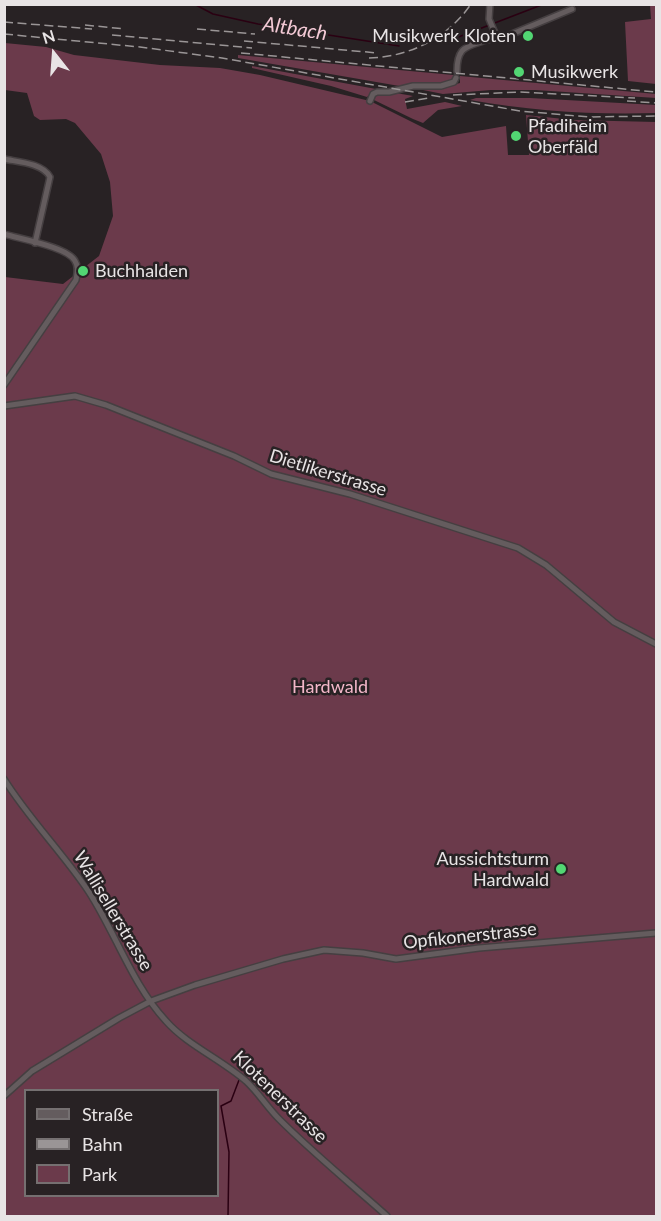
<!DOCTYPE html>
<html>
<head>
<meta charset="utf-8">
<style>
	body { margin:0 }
	#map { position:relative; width:661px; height:1221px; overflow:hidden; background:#282224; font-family:Lato,sans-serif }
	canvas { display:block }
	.frame { position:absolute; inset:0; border:6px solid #e8e4e5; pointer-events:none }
	.legend { position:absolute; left:24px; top:1089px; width:195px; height:108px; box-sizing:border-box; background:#282224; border:2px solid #757071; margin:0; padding:8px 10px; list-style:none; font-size:18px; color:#e8e4e5 }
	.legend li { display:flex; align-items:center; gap:12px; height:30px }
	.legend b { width:30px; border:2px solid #757071 }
	.north { position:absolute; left:24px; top:24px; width:60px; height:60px; -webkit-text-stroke:4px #282224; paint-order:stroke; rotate:343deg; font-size:16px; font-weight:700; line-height:24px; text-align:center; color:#e8e4e5 }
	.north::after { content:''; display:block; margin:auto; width:21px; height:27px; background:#e8e4e5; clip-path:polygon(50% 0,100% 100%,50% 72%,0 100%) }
</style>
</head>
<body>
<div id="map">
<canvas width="661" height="1221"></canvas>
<div class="frame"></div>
<ul class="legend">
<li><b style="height:8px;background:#645c5e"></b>Straße</li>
<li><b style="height:8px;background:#9a9596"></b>Bahn</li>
<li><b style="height:16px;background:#6b3a4b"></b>Park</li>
</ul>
<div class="north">N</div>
</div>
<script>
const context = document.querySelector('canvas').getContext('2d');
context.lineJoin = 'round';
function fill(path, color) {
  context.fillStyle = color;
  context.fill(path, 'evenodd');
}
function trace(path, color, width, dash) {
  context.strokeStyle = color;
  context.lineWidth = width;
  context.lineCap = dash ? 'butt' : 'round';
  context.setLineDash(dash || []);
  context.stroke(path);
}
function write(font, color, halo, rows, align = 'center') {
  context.font = font + ' Lato,sans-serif';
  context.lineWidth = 5;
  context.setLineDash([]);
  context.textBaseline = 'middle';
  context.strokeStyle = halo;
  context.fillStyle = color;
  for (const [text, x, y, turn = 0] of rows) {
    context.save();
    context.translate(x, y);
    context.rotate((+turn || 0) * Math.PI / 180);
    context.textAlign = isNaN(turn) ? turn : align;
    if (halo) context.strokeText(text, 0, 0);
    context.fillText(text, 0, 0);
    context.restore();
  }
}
fill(new Path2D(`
	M650,5H656V84L628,81L625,22L651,19Z
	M5,43L46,47L74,55L160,65L220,68L260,75L370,101L442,137L506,126L508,155H529L526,115L573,120L656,122V1216H5V277L63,284L99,256L113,216L110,182L101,154L75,123L66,119L40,120L34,116L27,93L5,90ZM26,1090H218V1196H26Z
	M238,55L453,75V80L443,84L405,87L238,58Z
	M252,66L376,89L367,97L331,86L252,68Z
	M460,76L656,94V98L535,90H491L443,94L413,88H441L460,83Z
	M396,93L413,96L405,99L407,109L445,102L462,106L438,110L423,123L413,119L374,100V96C380,93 389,95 396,93Z
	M476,98H530L656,105V113C593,115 532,111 470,100Z`), '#6b3a4b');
trace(new Path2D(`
	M194,4L213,14L258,24L399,46
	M448,41L544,4
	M228,1216L229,1152L221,1106L231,1101L239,1080`), '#2a0012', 1.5);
const minor = new Path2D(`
	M490,4L489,19L495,33L494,37
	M457,71C457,65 458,56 462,51C467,45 493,37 500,39L572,9
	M370,101L373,94L377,92H389L413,86H441L454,82L456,78
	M4,159C18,162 43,163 50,177L35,243
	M4,234C20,239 68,247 75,261C79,267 77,273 76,280L4,385
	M4,406L75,396L106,405L234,456L271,474L350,494L518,548L546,565L614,622L656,644
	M4,779C29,819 63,853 89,892C116,934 132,984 166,1021C186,1044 222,1060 246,1081C258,1092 267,1107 279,1119C313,1153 351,1184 387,1216
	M4,1096L32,1071L119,1018L151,1001L195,985L283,959L324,950L363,953L396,959L479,948L656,933`);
trace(minor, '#453f41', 8);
trace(minor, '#645c5e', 5);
trace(new Path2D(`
	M4,22L92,29
	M85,25L125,29
	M197,29L255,34
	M4,34L140,47L222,58L520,111L589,117L656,116
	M112,35L252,48
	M244,41L378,53
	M241,53L656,92
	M369,58C409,57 448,38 471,4
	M453,95L520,92L635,98
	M627,101L656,103
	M405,102L429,98`), '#9a9596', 1.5, [9, 4.5]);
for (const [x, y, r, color] of [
	[528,36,6,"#52d673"],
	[519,72,6,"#52d673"],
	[516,136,6,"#52d673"],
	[83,271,6,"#52d673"],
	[561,869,6,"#52d673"]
]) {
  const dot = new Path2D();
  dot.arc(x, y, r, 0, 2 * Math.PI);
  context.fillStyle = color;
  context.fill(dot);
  trace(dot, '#282224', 2);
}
write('18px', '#e8e4e5', '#282224', [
	["Musikwerk Kloten",516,36,"right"],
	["Musikwerk",531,72],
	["Pfadiheim",528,126],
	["Oberfäld",528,147],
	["Buchhalden",95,271],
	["Aussichtsturm",549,859,"right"],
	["Hardwald",549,880,"right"]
], 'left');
write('18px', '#e8e4e5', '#282224', [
	["Dietlikerstrasse",328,473,17],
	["Wallisellerstrasse",113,911,59],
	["Opfikonerstrasse",470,936,-6],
	["Klotenerstrasse",280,1097,44]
]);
write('18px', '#f3b7c9', '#282224', [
	["Hardwald",330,687]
]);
write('italic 20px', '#f4cad6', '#282224', [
	["Altbach",295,29,9]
]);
</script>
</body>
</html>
